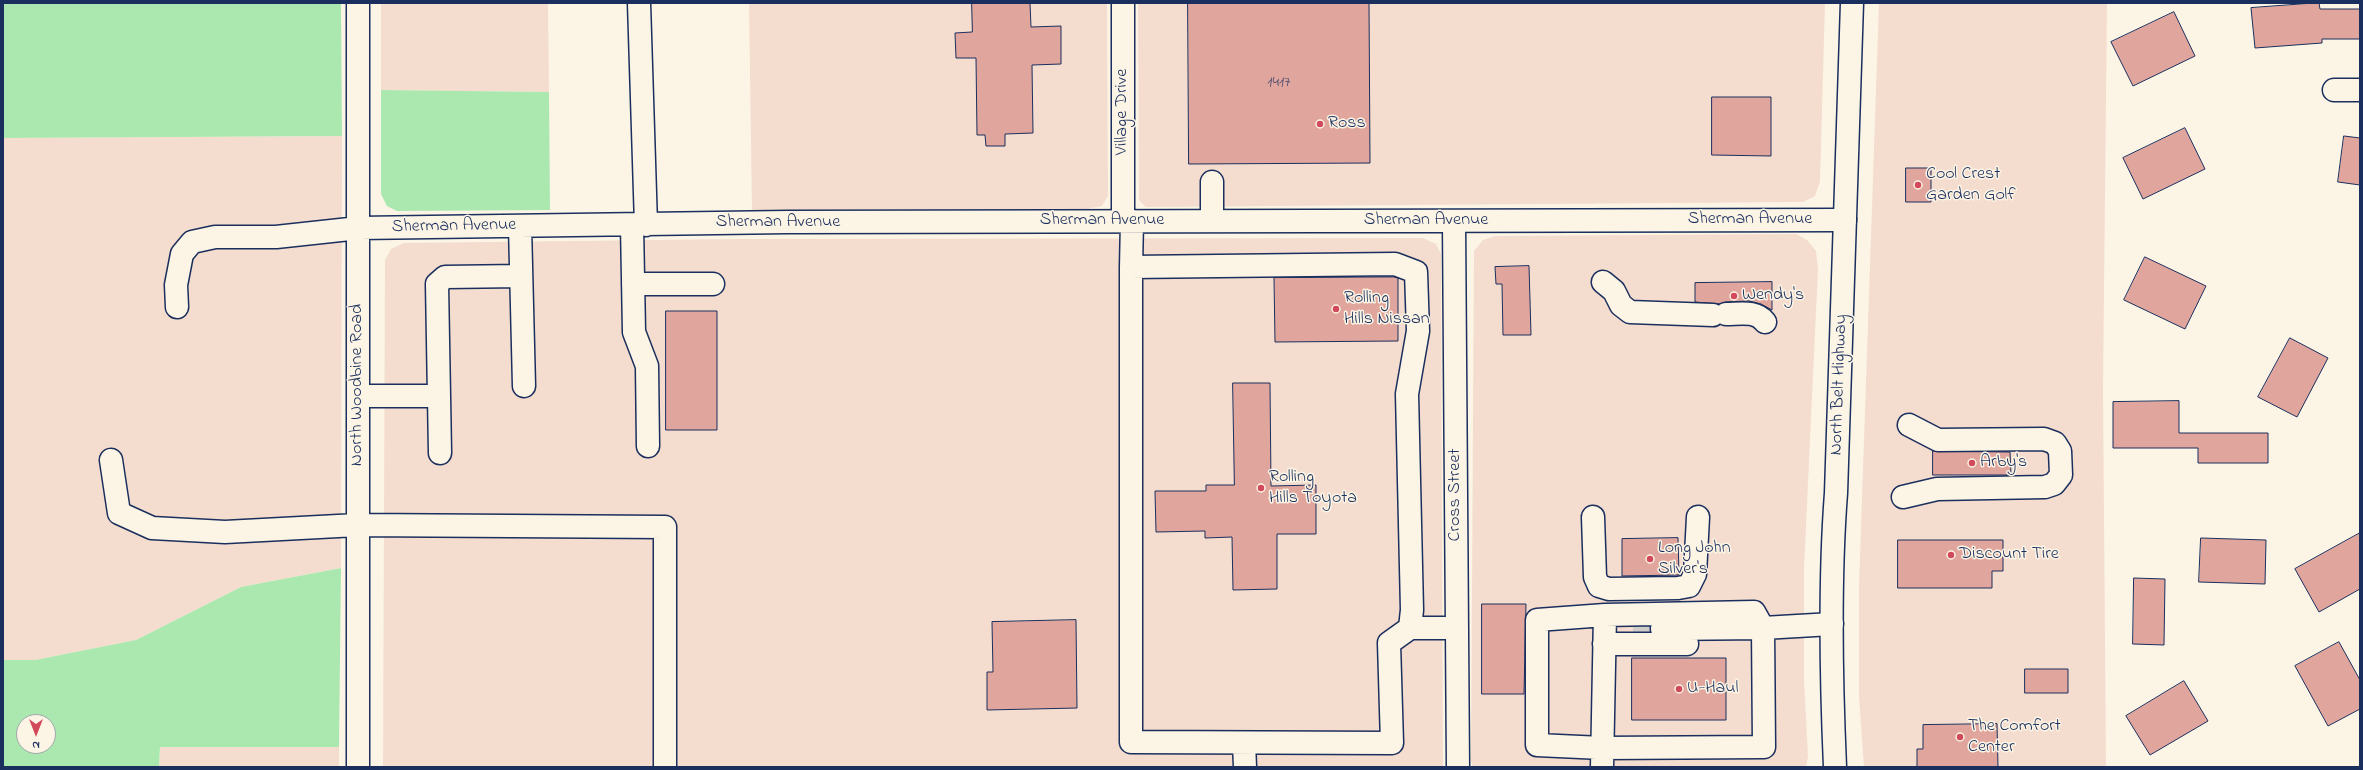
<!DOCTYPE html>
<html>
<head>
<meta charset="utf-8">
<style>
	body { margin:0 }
	#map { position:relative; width:2363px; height:770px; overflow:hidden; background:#fcf5e5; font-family:"Indie Flower",sans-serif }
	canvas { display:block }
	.frame { position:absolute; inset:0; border:4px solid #1b2f5e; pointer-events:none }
	.north { position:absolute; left:16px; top:714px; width:40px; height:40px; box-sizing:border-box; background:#fcf5e5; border:1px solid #a2a6af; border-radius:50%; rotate:180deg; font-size:11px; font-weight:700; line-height:16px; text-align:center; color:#1b2f5e }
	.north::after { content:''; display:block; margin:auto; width:14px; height:18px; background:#d1495b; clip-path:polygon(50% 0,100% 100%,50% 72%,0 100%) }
</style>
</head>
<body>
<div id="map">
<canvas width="2363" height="770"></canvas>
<div class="frame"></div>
<div class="north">N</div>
</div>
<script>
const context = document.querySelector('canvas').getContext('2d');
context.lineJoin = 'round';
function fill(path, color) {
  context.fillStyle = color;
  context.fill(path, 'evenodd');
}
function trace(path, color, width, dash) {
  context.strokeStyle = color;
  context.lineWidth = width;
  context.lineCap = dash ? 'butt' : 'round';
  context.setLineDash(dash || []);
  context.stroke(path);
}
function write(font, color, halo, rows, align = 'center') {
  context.font = font + ' "Indie Flower",sans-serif';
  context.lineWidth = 3;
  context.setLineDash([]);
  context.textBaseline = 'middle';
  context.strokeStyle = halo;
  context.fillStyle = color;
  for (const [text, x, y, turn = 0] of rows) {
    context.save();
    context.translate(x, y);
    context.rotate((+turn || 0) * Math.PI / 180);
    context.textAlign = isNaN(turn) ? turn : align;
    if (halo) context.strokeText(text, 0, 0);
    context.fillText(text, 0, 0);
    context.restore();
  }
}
fill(new Path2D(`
	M381,3H548L549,92L381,90Z
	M749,3H1107L1108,196L1102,206L1086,209L752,210Z
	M1138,3H1825L1820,181L1815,196L1803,202L1146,207L1139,200Z
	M1879,3H2107L2103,389L2106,767H1864L1859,697V586Z
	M342,136L341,568L241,587L136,640L35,660H3V138Z
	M1796,234L1807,240L1816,251L1818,269L1804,568V679L1808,757L1806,767H1473L1471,761L1474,251L1483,240L1495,236Z
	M1423,238L1436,244L1441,254L1443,767H383L385,260L391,249L404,243L739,239Z
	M160,747H339V767H159Z`), '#f4ddcf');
fill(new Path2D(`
	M3,3H341L342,136L3,138Z
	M381,90L549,92L550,210L397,211L387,206L381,194Z
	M341,568L339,747H160L159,767H3V660H35L136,640L241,587ZM24,722H48V746H24Z`), '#abe8af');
const building = new Path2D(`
	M972,3H1030L1031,27L1061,26V64L1032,65L1033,133L1005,134V146H986L985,135H977L976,58H956L955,33L972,32Z
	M1188,3H1369L1370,163L1189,164Z
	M2319,3L2320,9H2360V39H2322V43L2255,48L2251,8Z
	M2174,12L2195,56L2133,86L2111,42Z
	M1712,97H1771V156L1712,155Z
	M2185,128L2205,169L2143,199L2123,158Z
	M2344,136L2360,138V185L2338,182Z
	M1906,168H1931V202H1906Z
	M2145,257L2206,286L2185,329L2124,300Z
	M1529,266L1531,335H1503L1502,284H1496L1495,267Z
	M1394,277L1398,278V341L1275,342L1274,278Z
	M1772,282V310L1761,304L1749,301L1726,302L1719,304L1695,302V283Z
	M666,311H717V430H666Z
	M2290,338L2328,358L2297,417L2258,397Z
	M1233,383H1270L1271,486L1316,485V534H1277V589L1233,590L1232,537L1205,538V531L1156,532L1155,491H1206V485H1234Z
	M2179,401V433H2268V463H2198V448H2113V402Z
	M1933,451L2010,452L2011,475H1933Z
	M2360,533V589L2319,612L2295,569Z
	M1678,538L1679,575L1622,576V539Z
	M2201,538L2266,540L2265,584L2199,582Z
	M1898,540H2003V571H1992V588H1898Z
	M2134,578L2165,579L2164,645L2133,644Z
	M1482,604H1526L1524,694H1482Z
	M1076,620L1077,708L987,710V672H993L992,622Z
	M2339,642L2360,680V709L2328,726L2295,666Z
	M1632,658H1726V720H1632Z
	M2025,669H2068V693H2025Z
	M2184,681L2208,721L2150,755L2126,716Z
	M1997,724L1998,767H1917V749H1923V725Z`);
fill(building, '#e0a69d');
trace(building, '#1b2f5e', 1);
trace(new Path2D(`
	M1633,630L1662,629`), '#cfcdca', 22, [22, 11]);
const minor = new Path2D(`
	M639,3L646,225
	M2334,90H2360
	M1212,182V221
	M1123,221V3
	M1454,222L1458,767
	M632,225L634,332L647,366L648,446
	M520,226L524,386
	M1131,267L1395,264L1416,272L1418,331L1407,394L1412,610L1410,628L1389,643L1392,743L1131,742V267L1132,221
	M1603,282L1614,291L1621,305L1630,312L1713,315
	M633,284H713
	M177,307L176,285L182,254L192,242L215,237H276L359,228L788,222L1845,220
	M1726,314C1740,314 1756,310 1765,322
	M358,396H439
	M440,453L437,284L445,277L521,276
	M111,460L119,513L152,528L225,532L357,525L665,527V767
	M1903,497L1937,489L2045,487L2054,484L2061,475L2060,451L2055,443L2044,439L1938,440L1909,425
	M1593,517L1595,577L1599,586L1609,589L1678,588L1689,586L1695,574L1698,517
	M1605,615L1537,620V745L1602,748L1764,747L1763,628L1662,629
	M1410,628H1457
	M1604,644H1687
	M1244,743L1245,767
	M358,767V3
	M1602,767L1605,615L1754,612L1763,628L1832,624`);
const major = new Path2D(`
	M1835,767C1831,676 1829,584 1836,493L1852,3`);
trace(minor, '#1b2f5e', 25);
trace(major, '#1b2f5e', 25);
trace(minor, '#fcf5e5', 22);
trace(major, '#fcf5e5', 22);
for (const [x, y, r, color] of [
	[1320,124,4,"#d1495b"],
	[1918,185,4,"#d1495b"],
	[1734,296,4,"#d1495b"],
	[1336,309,4,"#d1495b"],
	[1972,463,4,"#d1495b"],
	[1261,488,4,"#d1495b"],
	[1951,555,4,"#d1495b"],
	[1650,559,4,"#d1495b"],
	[1679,689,4,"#d1495b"],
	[1960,737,4,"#d1495b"]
]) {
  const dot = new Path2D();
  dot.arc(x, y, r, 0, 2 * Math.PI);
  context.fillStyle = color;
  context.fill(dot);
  trace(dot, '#fcf5e5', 1.5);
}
write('16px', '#4c4d6e', null, [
	["1417",1279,83]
]);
write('18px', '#1b2f5e', '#fcf5e5', [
	["Village Drive",1123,112,-90],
	["Sherman Avenue",1750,220],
	["Sherman Avenue",1102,221],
	["Sherman Avenue",1426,221],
	["Sherman Avenue",778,223],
	["Sherman Avenue",454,227,-1],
	["North Woodbine Road",358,385,-90],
	["North Belt Highway",1840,385,-88],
	["Cross Street",1456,495,-90]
]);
write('18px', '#1b2f5e', '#fcf5e5', [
	["Ross",1328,124],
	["Cool Crest",1926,175],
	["Garden Golf",1926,196],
	["Wendy's",1742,296],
	["Rolling",1344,299],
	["Hills Nissan",1344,320],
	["Arby's",1980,463],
	["Rolling",1269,478],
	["Hills Toyota",1269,499],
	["Long John",1658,549],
	["Silver's",1658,570],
	["Discount Tire",1959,555],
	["U-Haul",1687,689],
	["The Comfort",1968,727],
	["Center",1968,748]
], 'left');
</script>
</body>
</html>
